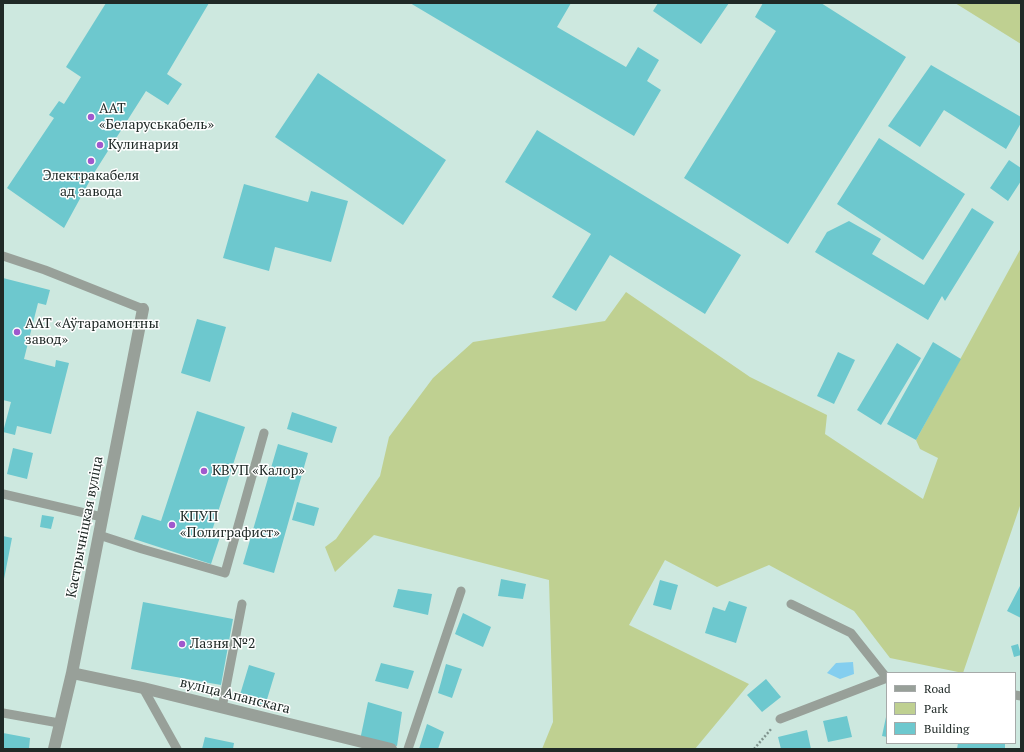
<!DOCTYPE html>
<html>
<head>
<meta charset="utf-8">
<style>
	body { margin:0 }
	#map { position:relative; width:1024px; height:752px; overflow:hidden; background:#cde8df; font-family:"PT Serif",serif }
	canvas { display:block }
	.frame { position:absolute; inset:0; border:4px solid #202a27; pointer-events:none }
	.legend { position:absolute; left:886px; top:672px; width:130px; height:72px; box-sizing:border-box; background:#fff; border:1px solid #a6aaa9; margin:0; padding:5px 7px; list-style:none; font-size:12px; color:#202a27 }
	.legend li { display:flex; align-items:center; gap:8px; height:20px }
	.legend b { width:20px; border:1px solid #a6aaa9 }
</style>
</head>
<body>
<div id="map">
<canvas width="1024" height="752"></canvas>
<div class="frame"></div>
<ul class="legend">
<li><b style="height:5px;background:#98a099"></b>Road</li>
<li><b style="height:11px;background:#bfd091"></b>Park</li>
<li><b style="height:11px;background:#6dc8ce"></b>Building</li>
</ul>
</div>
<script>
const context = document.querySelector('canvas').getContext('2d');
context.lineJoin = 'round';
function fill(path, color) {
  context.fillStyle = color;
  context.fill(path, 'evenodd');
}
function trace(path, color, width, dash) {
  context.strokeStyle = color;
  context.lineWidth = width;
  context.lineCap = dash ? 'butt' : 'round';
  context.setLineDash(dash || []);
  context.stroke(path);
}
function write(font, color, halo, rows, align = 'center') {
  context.font = font + ' "PT Serif",serif';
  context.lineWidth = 3;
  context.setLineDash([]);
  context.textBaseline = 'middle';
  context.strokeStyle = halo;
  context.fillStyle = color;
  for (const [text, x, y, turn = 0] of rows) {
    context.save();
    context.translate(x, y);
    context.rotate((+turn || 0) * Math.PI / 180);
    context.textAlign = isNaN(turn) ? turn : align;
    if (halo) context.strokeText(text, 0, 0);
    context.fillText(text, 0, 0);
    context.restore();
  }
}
fill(new Path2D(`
	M955,3H1021V44Z
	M1021,248V503L963,673L890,658L854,611L769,565L717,587L665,560L629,625L749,684L695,749H542L553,722L549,580L374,535L335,572L325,547L336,539L380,476L389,437L433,378L473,342L605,321L626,292L750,377L827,415L825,434L923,499L938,458L920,449L916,440Z`), '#bfd091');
fill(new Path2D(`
	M853,662L854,674L840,679L827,673L836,663Z`), '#84ceef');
fill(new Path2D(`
	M106,3H209L167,74L182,84L168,105L146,91L94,173L64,228L7,188L54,118L49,115L59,101L64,104L81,77L66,67Z
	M410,3H571L557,27L626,67L638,47L659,60L647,81L661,90L634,136Z
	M658,3H729L701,44L653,11Z
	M763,3H821L906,57L788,244L684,178L776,31L755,17Z
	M931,65L1021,117V123L1006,149L944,110L920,147L888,126Z
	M318,73L446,160L403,225L275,137Z
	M537,130L741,255L705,314L610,255L576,311L552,297L591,234L505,182Z
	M879,138L965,194L923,260L837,204Z
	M1009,160L1021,168V181L1008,201L990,188Z
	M244,184L308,202L311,191L348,201L331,262L275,247L269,271L223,258Z
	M972,208L994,222L945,301L942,296L928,320L815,252L827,232L849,221L881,239L872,254L924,285Z
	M3,278L50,290L46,305L38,303L24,359L55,367L56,360L69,363L51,434L17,426L15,435L3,432L11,402L3,400Z
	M197,319L226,327L210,382L181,373Z
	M933,342L961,359L916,440L887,424Z
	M897,343L921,358L881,425L857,410Z
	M838,352L855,360L834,404L817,396Z
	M197,411L245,427L211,534L220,537L211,564L134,539L142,515L161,521Z
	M292,412L337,427L332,443L287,429Z
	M278,444L308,453L274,573L243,564Z
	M13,448L33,453L27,479L7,474Z
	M297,502L319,508L314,526L292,520Z
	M42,515L54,517L51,529L40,527Z
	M3,536L12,538L4,579H3Z
	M501,579L526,584L523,599L498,596Z
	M660,580L678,585L671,610L653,605Z
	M1020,586H1021V618L1007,611Z
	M398,589L432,594L428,615L393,607Z
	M729,601L747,607L736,643L705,633L713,607L725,611Z
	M143,602L233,619L221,685L131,669Z
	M463,613L491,627L483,647L455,634Z
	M1018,644L1021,655L1014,657L1011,646Z
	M381,663L414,671L408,689L375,681Z
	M446,664L462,669L452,698L438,693Z
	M249,665L275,673L265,706L239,698Z
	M766,679L781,697L762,712L747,695Z
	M368,702L402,712L397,746L360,740Z
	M847,716L852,737L828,742L823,721Z
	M886,717H887V737L882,736Z
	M427,724L444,732L438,749H419Z
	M807,730L811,749H781L778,737Z
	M3,733L30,738L29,749H3Z
	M205,737L234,743L233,749H202Z
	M958,743H1005V749H957Z`), '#6dc8ce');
trace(new Path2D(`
	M754,749L772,728`), '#80948e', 2.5, [2, 2]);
trace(new Path2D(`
	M3,256L45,270L143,309
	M3,494L102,517
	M99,535L142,549L225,573L264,433
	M791,604L851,633L886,677
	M143,688L177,749
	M1015,695L1021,696
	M222,708L242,604
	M3,713L59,723
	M780,719L887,678
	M408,749L461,591`), '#98a099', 9);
trace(new Path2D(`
	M72,673L143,688L391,749
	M54,749L72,673L143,309`), '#98a099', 12);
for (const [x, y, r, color] of [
	[91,117,4,"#a059cd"],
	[100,145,4,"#a059cd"],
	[91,161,4,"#a059cd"],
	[17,332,4,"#a059cd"],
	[204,471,4,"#a059cd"],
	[172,525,4,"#a059cd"],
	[182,644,4,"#a059cd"]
]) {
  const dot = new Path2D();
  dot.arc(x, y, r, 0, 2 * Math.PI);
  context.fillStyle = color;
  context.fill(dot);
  trace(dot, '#fff', 1.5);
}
write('14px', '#202a27', '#fff', [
	["ААТ",99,109],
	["«Беларуськабель»",99,125],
	["Кулинария",108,145],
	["Электракабеля",91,176,"center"],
	["ад завода",91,192,"center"],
	["ААТ «Аўтарамонтны",25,324],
	["завод»",25,340],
	["КВУП «Калор»",212,471],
	["КПУП",180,517],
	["«Полиграфист»",180,533],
	["Лазня №2",190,644]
], 'left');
write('14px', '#202a27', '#fff', [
	["Кастрычніцкая вуліца",85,527,-79],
	["вуліца Апанскага",235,696,14]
]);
</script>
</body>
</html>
